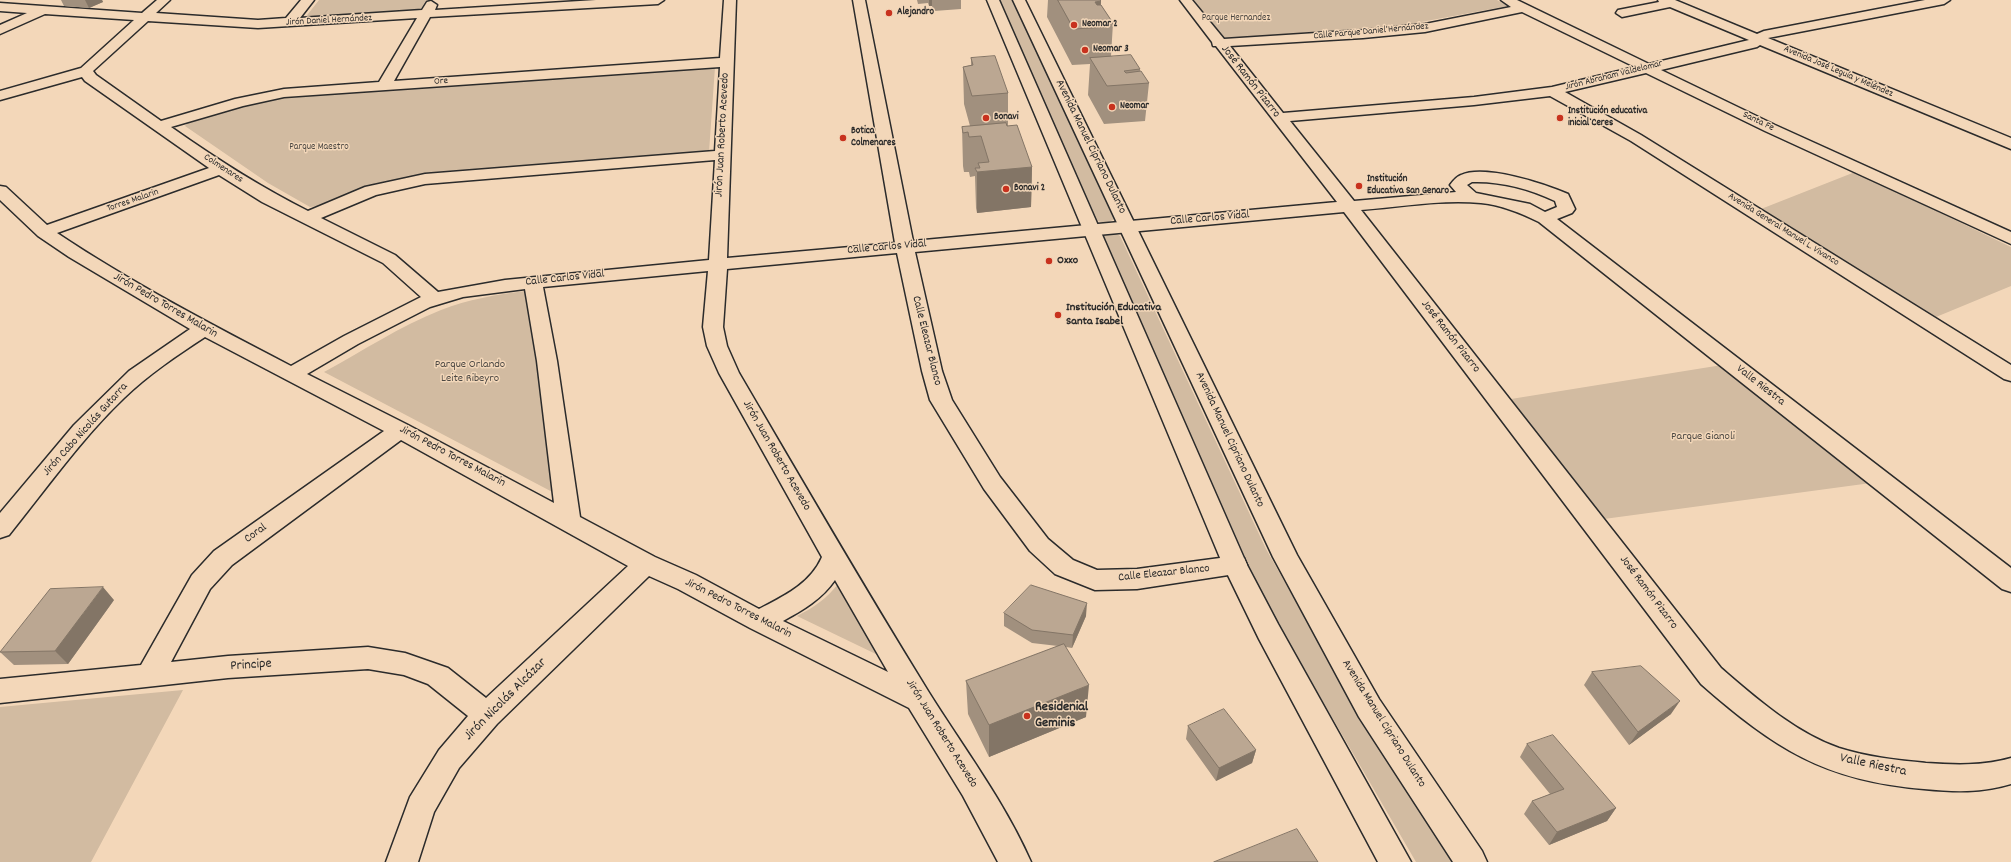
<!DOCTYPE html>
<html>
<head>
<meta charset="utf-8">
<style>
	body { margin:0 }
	canvas { display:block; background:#f3d7b9 }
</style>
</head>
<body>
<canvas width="2011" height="862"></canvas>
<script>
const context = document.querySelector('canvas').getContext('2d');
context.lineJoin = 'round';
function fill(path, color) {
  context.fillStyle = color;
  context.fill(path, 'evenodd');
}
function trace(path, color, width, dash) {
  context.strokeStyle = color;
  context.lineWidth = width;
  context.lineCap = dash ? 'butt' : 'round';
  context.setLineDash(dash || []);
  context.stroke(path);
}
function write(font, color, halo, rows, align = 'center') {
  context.font = font + ' Dekko,sans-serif';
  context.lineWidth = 3;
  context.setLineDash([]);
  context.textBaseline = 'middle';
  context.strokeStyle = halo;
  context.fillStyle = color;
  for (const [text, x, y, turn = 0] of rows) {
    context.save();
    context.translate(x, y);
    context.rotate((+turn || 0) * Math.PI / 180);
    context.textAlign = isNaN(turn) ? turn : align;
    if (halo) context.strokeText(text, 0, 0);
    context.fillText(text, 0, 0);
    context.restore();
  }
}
fill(new Path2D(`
	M319,0H426L419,12L304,19Z
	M999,0H1012L1114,219C1108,224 1102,223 1095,220Z
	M1194,0H1497L1508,6L1410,24L1225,39Z
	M715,67L709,152L442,173L410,177L372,187L324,205L310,207L268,183L185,126L189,121L239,105L284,96Z
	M1855,172L2011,247V286L1936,317L1761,209Z
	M1115,233L1120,236L1266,549L1374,740L1453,862H1416L1268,607L1242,555L1102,236Z
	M525,291L560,496L324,372C363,351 400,326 441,310C468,299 496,295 525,291Z
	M1722,365L1871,483L1604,519L1511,399Z
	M839,583L882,657L797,616C815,607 827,598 839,583Z
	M183,690L91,862H0V707Z`), '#d2bba1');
const minor = new Path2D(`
	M157,0H170L156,13L258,20L286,18L301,0H314L300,18L422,10L427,2L431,1L437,5L435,10L596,0H664L658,4L430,17L394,81L720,58L724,0H736L727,258L895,243L853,0H865L913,241L1337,202L1216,46H1213L1212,42L1180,0H1192L1224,39L1363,30L1425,24L1511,7L1501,0H1517L1649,64L1749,40L1670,7L1622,17L1616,13L1618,10L1659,2L1658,0H1675L1757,34L1764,31L1925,0H1950L1944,4L1768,38L2011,138V149L1760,45L1757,47L1661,70L1775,125L2011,232V244L1765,131L1646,73L1565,92L1641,135L2011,365V381L2004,379L1631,141L1550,96L1474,105L1290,121L1354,201L1456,192L1450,185C1453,181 1456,177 1461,175C1485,164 1545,184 1568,194L1575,209L1572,213L1557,219L2011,568V592L2002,589L1539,222C1521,213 1501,205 1481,203C1442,199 1400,207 1361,210L1721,668C1756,698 1794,732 1839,748C1867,757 1897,760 1926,763C1955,765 1983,766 2011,758V784C1982,793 1954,792 1924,789C1824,781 1774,748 1701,684L1344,212L915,252L942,371L952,400L1000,477L1048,539L1073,560L1097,570L1137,569L1235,556L1244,558L1247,565L1244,572L1235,574L1137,589L1095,590L1055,574L1030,551L984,489L930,400L922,371L897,253L727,269L723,327L727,346L739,373C801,479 863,586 928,691C963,747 1004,801 1031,862H998L963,796L909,708L750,628L678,589L649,576L497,724L459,768L434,812L418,862H386L410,797L439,750L468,716L428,684L404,675L368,669L228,678L0,703V679L141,665L192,575L214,551L384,431L205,337C176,356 149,374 124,398C81,439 46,489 9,535L0,538V513L74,425L129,371L190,329L69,257L38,236L0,200V186L6,187L47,225L209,168L85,81L82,77L0,100V91L81,68L134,20L45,14L0,34V25L27,13L0,11V3L142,13ZM1522,12L1635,67L1552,87L1474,97L1283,113L1230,46L1363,38L1425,32ZM417,18L379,82L284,89L235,99L161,121L96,75L93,71L148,21L258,28ZM720,67L715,151L425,174L365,187L308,211C260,187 215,158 171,127L243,106L284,97ZM715,160L709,260L505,280L438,292L395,255L321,218L376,195L425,184ZM219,175L262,202L383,263L421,297L344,336L291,366C212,325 132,283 57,233ZM1472,182C1500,181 1530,189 1555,201L1557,207L1545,212L1530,204L1476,193L1467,185ZM708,271L703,327L707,346L719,373L822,557C810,584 784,596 759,609L696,575L655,557L580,517L557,361L543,287ZM525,289L537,361L554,503L408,425L307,374L358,344L430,307L463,297ZM401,440L628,566L486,698L448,668L405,653L368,647L228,656L171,662L210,589L232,565ZM835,580L888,672L783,621C803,610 822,599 835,580Z`);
const major = new Path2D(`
	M987,0H999L1247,565L1278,624L1411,862H1378L1259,639L1223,565Z
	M1013,0H1025L1297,555L1379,699L1482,851L1487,862H1453L1359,717L1273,557Z`);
trace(minor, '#2b2b2b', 3);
trace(major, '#2b2b2b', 3);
fill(minor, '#f3d7b9');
fill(major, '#f3d7b9');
fill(new Path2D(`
	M61,0H102L103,2L89,8L64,6Z
	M917,0H961V9L934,11L932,6H929L928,3L918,4Z
	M1048,0H1100L1101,1V5L1113,23L1111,56L1140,69V72L1149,83L1145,121L1104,124L1088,95L1090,64L1072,65L1047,17Z
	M971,58L1008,93V126L1032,167L1031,207L977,213L976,208L975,176L970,177L969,172H964L963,166L962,127L970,126L964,104L963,67L971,65Z
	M114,600L68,664L14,665L0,652Z
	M1004,613L1086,616L1072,648L1066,647L1086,717L989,757L968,714L966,681L1058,646L1032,643L1004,626Z
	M1592,672L1671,714L1629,745L1584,685Z
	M1188,726L1256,750L1252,763L1216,781L1186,739Z
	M1527,744L1616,808L1607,821L1549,845L1524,814L1532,801L1550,794L1520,757Z`), '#a1907e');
fill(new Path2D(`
	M85,0H102L103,2L89,8Z
	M929,0H932V6H929Z
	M1101,1L1099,28L1095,2Z
	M1032,167L1031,207L977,213V172Z
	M103,587L114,600L68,664L55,651Z
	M1087,603L1086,616L1072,648L1073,635Z
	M1089,685L1086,717L989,757V725Z
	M1680,701L1671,714L1629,745L1638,732Z
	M1256,750L1252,763L1216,781L1219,768Z
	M1616,808L1607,821L1549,845L1557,832Z`), '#837566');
const building = new Path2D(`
	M1058,0H1100L1101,1L1095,2L1097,5H1101L1113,23L1105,24L1107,27L1074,29Z
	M1131,55L1140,69L1124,71L1126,73L1141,71L1149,83L1107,86L1090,58Z
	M995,56L1008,93L972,96L963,67L973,65L971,58Z
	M1006,123L1007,126L1017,125L1032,167L977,172L975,168H980L978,163L989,162L981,136L969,137L968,132L963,133L962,127Z
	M1031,585L1087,603L1073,635L1032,630L1004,613Z
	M103,587L55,651L0,652L50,589Z
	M1064,644L1089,685L989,725L966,681Z
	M1641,666L1680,701L1638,732L1592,672Z
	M1224,709L1256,750L1219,768L1188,726Z
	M1553,735L1616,808L1557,832L1532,801L1564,789L1527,744Z
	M1297,829L1318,862H1214Z`);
fill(building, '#bba792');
trace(building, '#837566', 1);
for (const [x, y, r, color] of [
	[889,13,4,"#c8321e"],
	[1074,25,4,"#c8321e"],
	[1085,50,4,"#c8321e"],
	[1112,107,4,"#c8321e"],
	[986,118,4,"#c8321e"],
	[1560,118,4,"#c8321e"],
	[843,138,4,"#c8321e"],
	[1359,186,4,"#c8321e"],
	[1006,189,4,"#c8321e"],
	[1049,261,4,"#c8321e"],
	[1058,315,4,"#c8321e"],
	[1027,716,4,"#c8321e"]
]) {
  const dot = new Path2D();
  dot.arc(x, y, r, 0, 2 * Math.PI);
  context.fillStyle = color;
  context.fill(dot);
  trace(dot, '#f3d7b9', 1.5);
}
write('bold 10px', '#2b2b2b', '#f3d7b9', [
	["Alejandro",897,13],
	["Neomar 2",1082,25],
	["Neomar 3",1093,50],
	["Neomar",1120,107],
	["Institución educativa",1568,112],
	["inicial Ceres",1568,124],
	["Bonavi",994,118],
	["Botica",851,132],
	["Colmenares",851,144],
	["Institución",1367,180],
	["Educativa San Genaro",1367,192],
	["Bonavi 2",1014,189]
], 'left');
write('10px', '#4c4843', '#f3d7b9', [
	["Parque Hernandez",1236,19],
	["Parque Maestro",319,148]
]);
write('10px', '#2b2b2b', '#f3d7b9', [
	["Jirón Daniel Hernández",329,21,-3],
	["Calle Parque Daniel Hernández",1371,32,-5],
	["Avenida José Leguía y Meléndez",1838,72,23],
	["Jirón Abraham Valdelomar",1614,76,-14],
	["Ore",441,82,-5],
	["Santa Fe",1758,122,26],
	["Colmenares",223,169,33],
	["Torres Malarin",133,201,-19],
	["Avenida General Manuel L. Vivanco",1783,230,32]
]);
write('12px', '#2b2b2b', '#f3d7b9', [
	["José Ramón Pizarro",1250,82,52],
	["Jirón Juan Roberto Acevedo",723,135,-87],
	["Avenida Manuel Cipriano Dulanto",1090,147,64],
	["Calle Carlos Vidal",1210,219,-5],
	["Calle Carlos Vidal",887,248,-5],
	["Calle Carlos Vidal",565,279,-6],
	["Jirón Pedro Torres Malarin",165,306,30],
	["José Ramón Pizarro",1450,337,52],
	["Calle Eleazar Blanco",926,341,76],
	["Valle Riestra",1760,386,38],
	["Jirón Cabo Nicolás Gutarra",86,430,-48],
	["Avenida Manuel Cipriano Dulanto",1229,440,65],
	["Jirón Juan Roberto Acevedo",776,456,60],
	["Jirón Pedro Torres Malarin",452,457,28],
	["Coral",256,534,-36],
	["Calle Eleazar Blanco",1164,574,-6],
	["José Ramón Pizarro",1648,593,53],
	["Jirón Pedro Torres Malarin",738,609,27],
	["Avenida Manuel Cipriano Dulanto",1383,724,58],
	["Jirón Juan Roberto Acevedo",941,734,58]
]);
write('bold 12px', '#2b2b2b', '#f3d7b9', [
	["Oxxo",1057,261],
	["Institución Educativa",1066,308],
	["Santa Isabel",1066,322]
], 'left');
write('12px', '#4c4843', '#f3d7b9', [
	["Parque Orlando",470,365],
	["Leite Ribeyro",470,379],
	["Parque Gianoli",1703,437]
]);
write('14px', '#2b2b2b', '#f3d7b9', [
	["Principe",251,666,-4],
	["Jirón Nicolás Alcázar",506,700,-45],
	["Valle Riestra",1873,766,12]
]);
write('bold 14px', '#2b2b2b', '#f3d7b9', [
	["Residenial",1035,708],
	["Geminis",1035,724]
], 'left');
</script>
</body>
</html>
